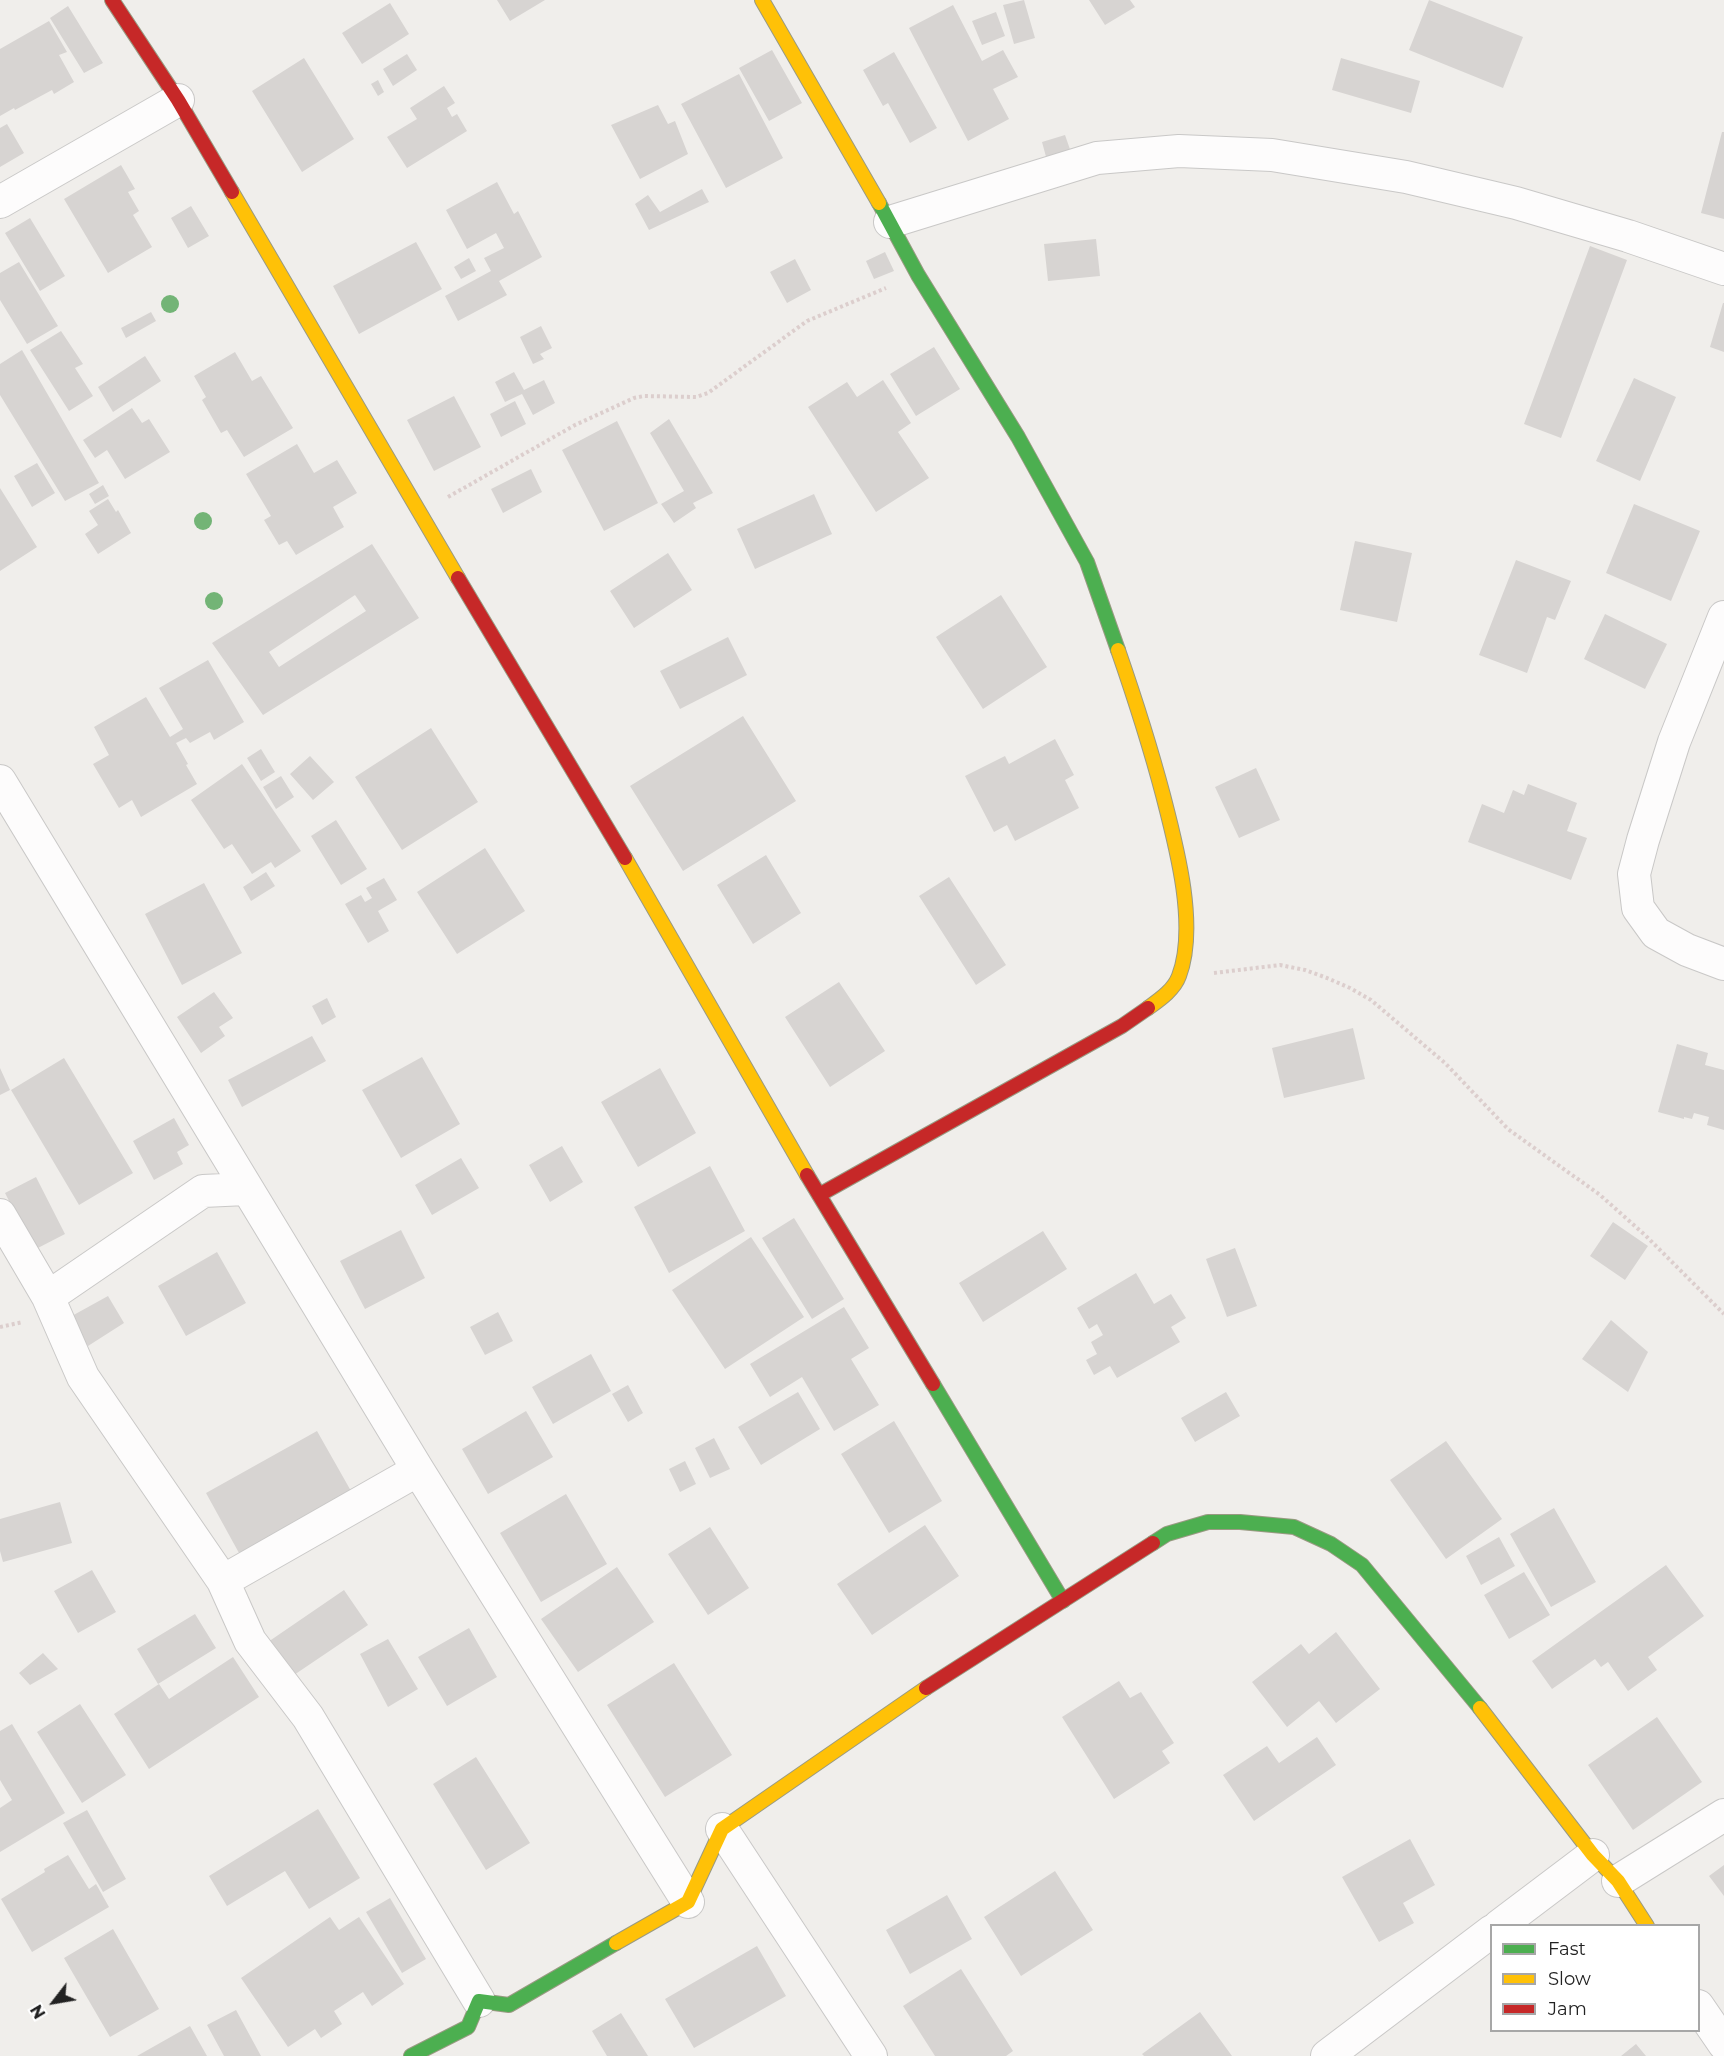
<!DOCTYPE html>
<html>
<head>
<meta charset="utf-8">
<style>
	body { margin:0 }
	#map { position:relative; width:1724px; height:2056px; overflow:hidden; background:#f0eeeb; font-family:Montserrat,sans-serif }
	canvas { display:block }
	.legend { position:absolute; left:1490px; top:1924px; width:210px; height:108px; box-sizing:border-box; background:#fff; border:2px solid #a7a7a7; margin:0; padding:8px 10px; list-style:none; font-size:18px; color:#222 }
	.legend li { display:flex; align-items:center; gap:12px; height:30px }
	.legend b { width:30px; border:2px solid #a7a7a7 }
	.north { position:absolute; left:24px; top:1972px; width:60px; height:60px; -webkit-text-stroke:4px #fff; paint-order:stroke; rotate:239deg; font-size:16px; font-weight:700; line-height:24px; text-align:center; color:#222 }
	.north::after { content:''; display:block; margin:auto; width:21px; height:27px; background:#222; clip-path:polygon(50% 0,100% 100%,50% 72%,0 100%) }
</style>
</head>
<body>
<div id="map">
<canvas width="1724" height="2056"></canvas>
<ul class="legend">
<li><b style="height:8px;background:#4caf50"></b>Fast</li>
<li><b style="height:8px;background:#ffc107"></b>Slow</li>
<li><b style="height:8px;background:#c62828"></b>Jam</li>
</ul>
<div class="north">N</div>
</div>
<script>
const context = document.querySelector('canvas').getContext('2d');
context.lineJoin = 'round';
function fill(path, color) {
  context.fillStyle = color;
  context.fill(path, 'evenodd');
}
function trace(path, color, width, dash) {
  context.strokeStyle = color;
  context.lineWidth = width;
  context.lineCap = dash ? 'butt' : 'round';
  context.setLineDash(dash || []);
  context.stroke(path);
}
fill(new Path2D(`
	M497,0H545L510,21Z
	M1024,0L1035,38L1014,44L1003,5Z
	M1089,0H1130L1135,7L1105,25Z
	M1429,0L1523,37L1503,88L1409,50Z
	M390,3L409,34L362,64L342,33Z
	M953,5L982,61L1003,50L1018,77L993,89L1009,119L968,141L909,28Z
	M68,6L103,63L84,73L50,18Z
	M996,12L1005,36L982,45L972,21Z
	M49,21L67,52L59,55L74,82L54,94L52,90L15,110L14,108L0,116V49Z
	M772,50L802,103L769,121L739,68Z
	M894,52L937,128L910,143L888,103L883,106L863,70Z
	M407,54L417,70L393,86L383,69Z
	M304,58L354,139L302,172L252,91Z
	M1341,58L1420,81L1411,113L1332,90Z
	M739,74L783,158L726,188L681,104Z
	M378,80L384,92L378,96L371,84Z
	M444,86L455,103L447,108L452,117L457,114L467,131L407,168L387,137L417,119L410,108Z
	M658,105L668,124L675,121L688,154L640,179L611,125Z
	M7,124L24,153L0,167V128Z
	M1722,132H1724V219L1701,213Z
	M1065,135L1073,158L1048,164L1042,142Z
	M121,165L135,189L128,192L139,211L133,215L152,247L108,273L64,199Z
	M497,182L514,214L518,211L542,257L499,281L507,295L458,321L445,296L491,271L484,258L504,248L496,233L467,249L446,210Z
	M702,189L709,202L649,230L635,204L648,195L660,212Z
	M191,206L209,236L188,248L171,218Z
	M30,218L65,276L40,291L5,233Z
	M1096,239L1100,276L1048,281L1044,244Z
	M416,242L442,289L359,334L333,286Z
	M1590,246L1627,260L1561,438L1524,424Z
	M885,252L894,271L874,279L866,261Z
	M469,258L476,271L461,279L454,267Z
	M795,259L811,290L787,303L770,272Z
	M19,262L58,326L27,344L0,300V273Z
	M1723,303H1724V352L1710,347Z
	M151,312L156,321L126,338L121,328Z
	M541,326L552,348L540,354L544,359L533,364L520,337Z
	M61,331L83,364L75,368L93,396L69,411L30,350Z
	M934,347L960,389L916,416L890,374Z
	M22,350L99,483L65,501L0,395V364Z
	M235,352L252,381L261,376L293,428L244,457L227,430L221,433L202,400L206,397L194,376Z
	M145,356L161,381L113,412L98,387Z
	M514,372L524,390L544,380L555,403L533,415L522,394L505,402L495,382Z
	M1634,378L1676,397L1640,481L1596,461Z
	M883,380L911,423L898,432L929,478L876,512L808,407L847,382L857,397Z
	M454,396L481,447L434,471L407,420Z
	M515,401L526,424L501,437L490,414Z
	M132,408L142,423L149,419L170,452L125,479L107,450L95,458L83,440Z
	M669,419L713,493L693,503L696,508L674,523L661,504L684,491L650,433Z
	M617,421L658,503L604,531L562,450Z
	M297,444L314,473L337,460L357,493L333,507L344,527L296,555L287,541L279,545L264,520L271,516L246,474Z
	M37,463L55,493L32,507L14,476Z
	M531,469L542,492L503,513L491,489Z
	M103,485L109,496L95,504L89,494Z
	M0,488L37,547L0,571Z
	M814,494L832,534L755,569L737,529Z
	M108,499L116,512L118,510L131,533L98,554L85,534L98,525L89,511Z
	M1634,504L1700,531L1671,601L1606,573Z
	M1355,541L1412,553L1397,622L1340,610Z
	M372,544L419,618L263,715L212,643ZM355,595L366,611L279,667L269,652Z
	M668,553L692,590L634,628L610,591Z
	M1516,560L1571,581L1555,620L1547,617L1527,673L1479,655Z
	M1001,595L1047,667L983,709L936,637Z
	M1605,614L1667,644L1645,689L1584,659Z
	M728,637L747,675L680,709L660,671Z
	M208,660L244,722L214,740L210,732L190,743L186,738L176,743L188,764L186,765L197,784L141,817L132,800L119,808L93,764L109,755L94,727L146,697L170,737L183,729L159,688Z
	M743,716L796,801L683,871L630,786Z
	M431,728L478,802L402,850L355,777Z
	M1055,739L1074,775L1065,780L1079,808L1015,841L1007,825L994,832L965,776L1005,756L1009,764Z
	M261,749L275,772L261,781L247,758Z
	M310,756L334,782L313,800L290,774Z
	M242,764L301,851L275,868L271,862L252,874L232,844L224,849L191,800Z
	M1256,768L1280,820L1239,838L1215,787Z
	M281,776L294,797L276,809L263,787Z
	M1528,784L1577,803L1567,831L1587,838L1571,880L1468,842L1482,804L1504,813L1513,790L1524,795Z
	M336,820L367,869L341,885L311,836Z
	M485,848L525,911L457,954L417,892Z
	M766,855L801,913L753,944L717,885Z
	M266,872L275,886L251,901L243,887Z
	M949,877L1006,965L976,985L919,896Z
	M384,878L397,900L378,911L389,931L368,943L345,904L361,895L365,902L372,898L366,888Z
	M204,883L242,953L182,985L145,914Z
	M839,982L885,1051L830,1087L785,1017Z
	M214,992L233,1018L219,1027L225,1036L201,1053L177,1017Z
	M327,998L336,1017L322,1025L312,1006Z
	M1353,1028L1365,1079L1284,1098L1272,1048Z
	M312,1036L326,1061L242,1107L228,1080Z
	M1677,1044L1708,1053L1705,1065L1724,1070V1130L1707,1125L1709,1117L1694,1113L1692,1119L1684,1117V1119L1658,1112Z
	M422,1057L460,1124L401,1158L362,1090Z
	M64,1058L133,1173L79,1205L11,1090Z
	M0,1068L10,1090L0,1095Z
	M660,1068L696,1133L638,1167L601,1102Z
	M174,1118L189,1145L177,1152L183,1164L154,1180L133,1141Z
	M562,1146L583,1182L550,1202L529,1165Z
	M461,1158L479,1188L432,1215L415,1185Z
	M710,1166L745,1231L669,1273L634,1207Z
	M36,1177L65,1234L34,1250L5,1193Z
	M794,1218L844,1299L812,1319L762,1238Z
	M1613,1222L1648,1246L1625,1280L1590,1256Z
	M401,1230L425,1278L365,1309L340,1261Z
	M1043,1231L1067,1269L983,1322L959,1283Z
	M751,1237L804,1317L725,1369L672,1290Z
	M1235,1248L1257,1306L1227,1317L1206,1259Z
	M217,1252L246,1303L186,1336L158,1286Z
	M1136,1273L1154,1304L1171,1294L1186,1318L1171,1327L1180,1342L1117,1378L1110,1366L1094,1375L1086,1360L1097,1354L1091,1342L1103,1335L1097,1324L1089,1329L1077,1308Z
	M108,1296L124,1323L88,1346L70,1317Z
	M844,1307L869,1348L851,1359L879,1405L834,1431L802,1377L770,1397L750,1364Z
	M498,1312L513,1341L485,1355L470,1327Z
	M1611,1320L1648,1352L1628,1392L1582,1359Z
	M591,1354L611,1391L553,1424L532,1387Z
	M628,1385L643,1413L628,1422L612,1394Z
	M798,1392L820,1429L761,1465L738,1427Z
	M1226,1392L1240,1416L1195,1442L1181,1418Z
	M526,1411L553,1457L488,1494L462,1449Z
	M894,1421L942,1501L889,1533L841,1454Z
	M317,1431L351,1491L239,1553L206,1493Z
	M714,1438L730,1469L710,1478L695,1448Z
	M1446,1441L1502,1519L1446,1559L1390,1480Z
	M685,1461L696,1484L680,1492L669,1469Z
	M566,1494L607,1564L541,1602L500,1533Z
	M60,1502L72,1543L3,1562L0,1551V1519Z
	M1554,1508L1596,1582L1551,1607L1510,1534Z
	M925,1525L959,1576L872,1635L837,1584Z
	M710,1527L749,1588L708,1615L668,1554Z
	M1499,1537L1515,1566L1481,1585L1466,1556Z
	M1666,1565L1704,1616L1648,1657L1657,1670L1628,1691L1608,1662L1601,1667L1595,1659L1552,1689L1532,1661Z
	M617,1567L654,1622L578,1672L541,1619Z
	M92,1570L116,1612L78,1633L54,1591Z
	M1524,1572L1550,1615L1509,1639L1484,1595Z
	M344,1590L368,1625L291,1677L268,1642Z
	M195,1614L216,1648L158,1684L137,1649Z
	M469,1628L497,1677L447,1706L418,1657Z
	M1336,1632L1380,1689L1336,1723L1319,1701L1287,1727L1252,1682L1301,1644L1309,1654Z
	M388,1639L418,1689L388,1707L360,1654Z
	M43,1653L58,1669L30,1685L19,1673Z
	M233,1657L259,1697L149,1769L114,1714L159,1684L169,1699Z
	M674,1663L732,1755L665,1797L607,1705Z
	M1119,1681L1130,1698L1141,1692L1174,1743L1162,1751L1170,1763L1114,1799L1062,1717Z
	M80,1704L126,1775L82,1803L37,1732Z
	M1657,1717L1702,1782L1633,1830L1588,1765Z
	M12,1724L65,1813L0,1852V1808L12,1800L0,1780V1731Z
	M1317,1737L1336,1765L1254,1821L1223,1775L1267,1746L1279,1763Z
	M476,1757L530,1843L486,1870L433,1784Z
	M318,1809L360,1878L309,1909L285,1871L227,1906L209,1876Z
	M87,1810L126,1879L103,1892L63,1823Z
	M1410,1839L1435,1885L1403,1903L1414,1923L1379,1942L1342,1877Z
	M68,1855L89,1889L96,1884L109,1907L32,1952L1,1899L45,1872L44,1869Z
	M1724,1865V1896L1709,1876Z
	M1055,1871L1093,1930L1021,1976L984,1917Z
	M947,1895L972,1939L910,1974L886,1930Z
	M390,1898L426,1959L402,1973L366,1912Z
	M330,1917L339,1930L359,1917L404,1984L372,2006L363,1992L334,2011L342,2024L321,2038L315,2029L288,2047L241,1978Z
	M113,1929L159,2009L110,2037L64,1958Z
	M757,1946L786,1996L694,2048L665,1999Z
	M961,1969L1013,2051L1006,2056H935L903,2006Z
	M236,2010L261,2056H224L207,2025Z
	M1200,2012L1232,2056H1144L1142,2054Z
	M621,2013L648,2056H607L592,2031Z
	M190,2026L207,2056H137Z
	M1636,2044L1646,2056H1621Z`), '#d7d4d2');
const street = new Path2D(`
	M0,202L178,100
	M890,222L1097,158L1179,151L1272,155L1406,177L1516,203L1628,236L1724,269
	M1724,617L1674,742L1643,840L1634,874L1638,908L1656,933L1687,950L1724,964
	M0,781L418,1470L688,1902
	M0,1215L48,1297L83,1377L223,1581L250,1641L308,1717L479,2001
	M48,1297L203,1191L246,1189
	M223,1581L418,1470
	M722,1829L871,2056
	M1618,1881L1724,1815
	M1499,1926L1593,1855
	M1698,2006L1724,2044
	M1327,2056L1492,1931`);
const fast = new Path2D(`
	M879,203L918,275L1018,437L1087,562L1118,650
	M933,1384L1063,1601
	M1153,1543L1167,1534L1208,1522H1240L1294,1527L1331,1544L1362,1565L1480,1708
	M411,2056L468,2027L479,2001L509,2005L616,1943`);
const slow = new Path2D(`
	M762,0L879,203
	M232,192L458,578
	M1118,650C1135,699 1150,746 1163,795C1176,845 1198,926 1179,976C1174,990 1159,1000 1148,1008
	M625,858L807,1175
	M1480,1708L1593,1855L1618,1881L1647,1926
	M616,1943L688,1902L722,1829L926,1688`);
const jam = new Path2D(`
	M112,0L178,100L232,192
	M458,578L625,858
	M807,1175L933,1384
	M819,1195L1122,1026L1148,1008
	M926,1688L1153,1543`);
trace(street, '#c9c8c7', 34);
trace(fast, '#999a82', 16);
trace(slow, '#999a82', 16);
trace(jam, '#999a82', 16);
trace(new Path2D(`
	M448,497L575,425L634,398L644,396L696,397L708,393L807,321L886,288
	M1214,973L1280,965L1305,970L1327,978L1350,988L1371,1000L1445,1063L1508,1129L1600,1195L1646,1236L1724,1314
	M0,1327L23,1322`), '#dccecd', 4, [3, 3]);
trace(street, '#fdfcfc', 32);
trace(fast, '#4caf50', 14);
trace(slow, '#ffc107', 14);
trace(jam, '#c62828', 14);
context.fillStyle = '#73b476';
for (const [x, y] of [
	[170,304],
	[203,521],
	[214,601]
]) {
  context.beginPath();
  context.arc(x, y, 9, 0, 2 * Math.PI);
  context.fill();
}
</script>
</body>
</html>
